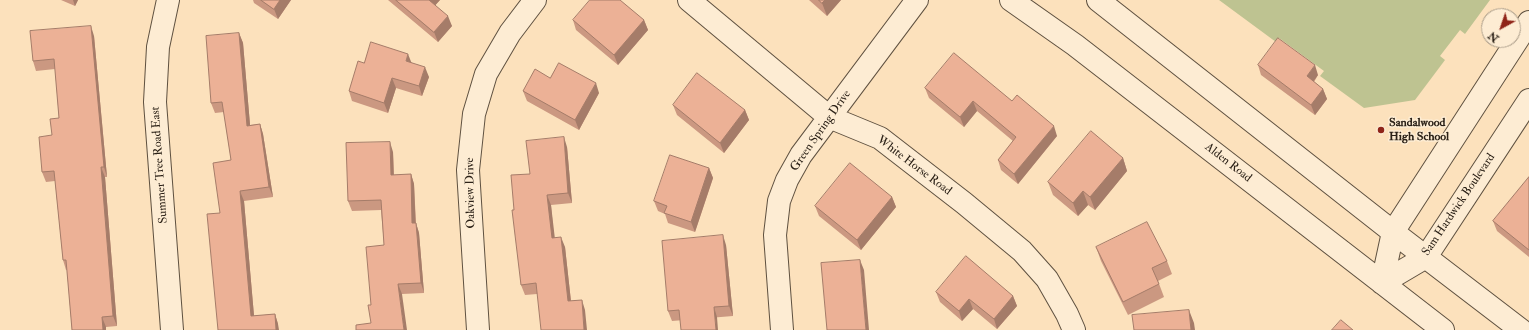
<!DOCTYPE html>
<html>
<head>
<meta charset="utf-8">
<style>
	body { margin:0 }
	#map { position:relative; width:1529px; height:330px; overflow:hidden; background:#fce1bc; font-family:"IM FELL Double Pica",serif }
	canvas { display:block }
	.north { position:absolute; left:1481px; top:8px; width:40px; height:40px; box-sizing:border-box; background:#fdecd3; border:1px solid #a99b88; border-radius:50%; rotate:220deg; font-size:11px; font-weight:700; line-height:16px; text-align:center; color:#2b2117 }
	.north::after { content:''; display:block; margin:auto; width:14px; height:18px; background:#8f2418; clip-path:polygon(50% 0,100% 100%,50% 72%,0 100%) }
</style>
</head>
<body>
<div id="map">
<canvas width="1529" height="330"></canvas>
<div class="north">N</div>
</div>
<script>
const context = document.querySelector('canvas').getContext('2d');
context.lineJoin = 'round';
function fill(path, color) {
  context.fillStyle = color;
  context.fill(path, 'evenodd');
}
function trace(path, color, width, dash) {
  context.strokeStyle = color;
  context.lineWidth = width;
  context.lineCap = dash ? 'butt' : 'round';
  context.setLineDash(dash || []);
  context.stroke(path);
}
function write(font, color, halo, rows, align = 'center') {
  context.font = font + ' "IM FELL Double Pica",serif';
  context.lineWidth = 3;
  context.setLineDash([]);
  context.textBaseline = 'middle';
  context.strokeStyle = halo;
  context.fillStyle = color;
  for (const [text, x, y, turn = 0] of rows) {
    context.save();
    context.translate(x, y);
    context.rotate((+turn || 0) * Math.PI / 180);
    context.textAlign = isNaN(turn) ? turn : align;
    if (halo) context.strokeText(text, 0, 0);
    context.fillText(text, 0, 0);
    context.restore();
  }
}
fill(new Path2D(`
	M1219,0H1490L1465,34L1460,30L1440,56L1445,60L1415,100L1364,108L1320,76L1324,71L1279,38L1276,42Z`), '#bec391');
const minor = new Path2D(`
	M168,0L158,47L155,102L172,330
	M689,0L829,117L880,138L964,203L1022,251L1047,279L1067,314L1074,330
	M1011,0L1075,45L1443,330
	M1098,0L1393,232L1521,330
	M1529,22L1393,232L1382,283L1426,257L1529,100
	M478,330L468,170L474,114L486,74L510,33L535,0
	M782,330L775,235L779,201L787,180L801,155L917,0`);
trace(minor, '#5f5140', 24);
trace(minor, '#fdecd3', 22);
fill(new Path2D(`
	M61,0H78L75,6Z
	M253,0H291L278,19L254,3Z
	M388,0H440L435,5L452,26L438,42Z
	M809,0H841L827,16Z
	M573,20H644L648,30L618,65L576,30Z
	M239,33L243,43L250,125L260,124L263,134L273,197L244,201L254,316L275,314L278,324L218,330L220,213L231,160L224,112L215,113L211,103Z
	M94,36L107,177H105L117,326L106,327V330H72L67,270H66L63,260L55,181L46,182L42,172L52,135L59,118L55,69L36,71L33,61Z
	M411,62L429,77L422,96L396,88L388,113L352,101L349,91L364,63Z
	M1258,65L1318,75L1314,82L1323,89L1327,99L1315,115L1261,75Z
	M550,78L599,93L579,130L527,101L523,91Z
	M925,88L1012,101L1057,136L1018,184L1001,170L998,160L1013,141L977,111L964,127L929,98Z
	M673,105L745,110L749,120L724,153L677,115Z
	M567,147L572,203L551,205L554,238L565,247L571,301L585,310L537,294L525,295L521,285L514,210L530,174Z
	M393,152L394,175L411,174L414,184L416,223L419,233L424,293L402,294L371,323V305L384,245L381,210L352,211L348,201Z
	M1123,158L1127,171L1095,210L1088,205L1078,216L1053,195L1048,182Z
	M709,168L713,178L695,232L668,223L665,214L658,211L654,201Z
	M1529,177V257L1497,231L1493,221Z
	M892,197L896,207L861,250L819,216L815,206Z
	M726,245L733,316L672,321L668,311Z
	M1096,247L1167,261L1172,274L1158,281L1164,297L1128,315L1101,261Z
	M936,292L1013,296L1017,306L997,329L973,309L962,321L940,302Z`), '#cb9881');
fill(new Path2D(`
	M73,0H78L75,6Z
	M280,0H291L278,19L274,9Z
	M429,0H440L432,9Z
	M825,0H841L827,16L822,3Z
	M448,16L452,26L438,42L434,32Z
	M644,20L648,30L618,65L614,55Z
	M91,26L94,36L107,177L104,167Z
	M239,33L243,43L251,136L247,126Z
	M408,54L412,64L406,61Z
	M1315,65L1318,75L1310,86L1307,76Z
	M425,67L429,77L422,96L419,86Z
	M392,78L396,88L388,113L384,103Z
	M596,83L599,93L579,130L575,120Z
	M1323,89L1327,99L1315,115L1311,105Z
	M973,101L977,111L964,127L960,117Z
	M745,110L749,120L724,153L720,143Z
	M260,124L263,134L273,197L269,187Z
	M1054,126L1057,136L1018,184L1014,174Z
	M564,137L567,147L572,203L568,193Z
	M390,142L393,152L394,185L391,175Z
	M1123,158L1127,171L1095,210L1090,197Z
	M101,167L105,177L117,326L113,316Z
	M709,168L713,178L695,232L691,222Z
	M411,174L414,184L416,233L412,223Z
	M240,191L244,201L255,327L251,316Z
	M1083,191L1088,205L1078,216L1073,203Z
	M547,195L551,205L556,248L552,238Z
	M892,197L896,207L861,250L857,240Z
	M416,223L419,233L424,293L421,283Z
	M723,235L726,245L733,316L729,306Z
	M561,237L565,247L572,311L568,301Z
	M860,260L864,270L869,330H866Z
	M398,284L402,294L407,330H404Z
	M1013,296L1017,306L997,329L994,319Z
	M969,299L973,309L962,321L959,311Z
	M582,300L585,310L587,330H584Z
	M714,307L717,317L718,330H716Z
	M1189,310L1194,323L1195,330H1191Z
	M275,314L278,324L279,330H276Z
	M102,317L106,327V330H103Z`), '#a57c69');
const building = new Path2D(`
	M261,0H280L274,9Z
	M396,0H429L448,16L434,32Z
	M590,0H620L644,20L614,55L573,20Z
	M819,0H825L822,3Z
	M91,26L104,167H101L113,316L102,317L103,330H72L66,260H63L54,171L42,172L39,137L52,135L50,119L59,118L54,59L33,61L30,31Z
	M239,33L247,126L260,124L269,187L240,191L251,316L275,314L276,330H218L207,214L220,213L213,163L231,160L222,102L211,103L206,36Z
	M1278,38L1315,65L1307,76L1323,89L1311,105L1258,65Z
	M371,42L408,54L406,61L425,67L419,86L392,78L384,103L349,91L358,61L364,63Z
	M954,53L1012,101L1017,95L1054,126L1014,174L998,160L1016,137L973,101L960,117L925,88Z
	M559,63L596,83L575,120L523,91L535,69L550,78Z
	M697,73L745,110L720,143L673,105Z
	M1091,131L1123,158L1090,197L1083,191L1073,203L1048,182Z
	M564,137L568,193L547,195L552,238L561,237L568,301L582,300L584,330H541L536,283L521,285L512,210H514L511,175L530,174L526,141Z
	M390,142L391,175L411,174L412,223H416L421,283L398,284L404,330H356V325L371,323L368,305H371L366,247L384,245L381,200L348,201L346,143Z
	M670,155L709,168L691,222L664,213L667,206L654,201Z
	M850,163L892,197L857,240L815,206Z
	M1529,177V250L1493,221Z
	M1147,222L1167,261L1152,268L1159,284L1123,302L1096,247Z
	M723,235L729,306L714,307L716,330H681L679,310L668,311L662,241Z
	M966,256L1013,296L994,319L969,299L959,311L936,292Z
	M860,260L866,330H827L821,263Z
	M1189,310L1191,330H1134L1132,315Z
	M1341,320L1353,330H1332Z`);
fill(building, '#ecb196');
trace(building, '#a57c69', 1);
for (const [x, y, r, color] of [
	[1381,130,4,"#8f2418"]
]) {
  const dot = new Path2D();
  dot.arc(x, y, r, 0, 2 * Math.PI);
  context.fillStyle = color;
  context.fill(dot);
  trace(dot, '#fdecd3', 1.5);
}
write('bold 12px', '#2b2117', '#fdecd3', [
	["Sandalwood",1389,123],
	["High School",1389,137]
], 'left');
write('12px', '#2b2117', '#fdecd3', [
	["Green Spring Drive",821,131,-55],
	["Alden Road",1228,163,38],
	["Summer Tree Road East",160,165,-94],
	["White Horse Road",914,166,37],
	["Oakview Drive",471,193,-91],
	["Sam Hardwick Boulevard",1459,205,-56]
]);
</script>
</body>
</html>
